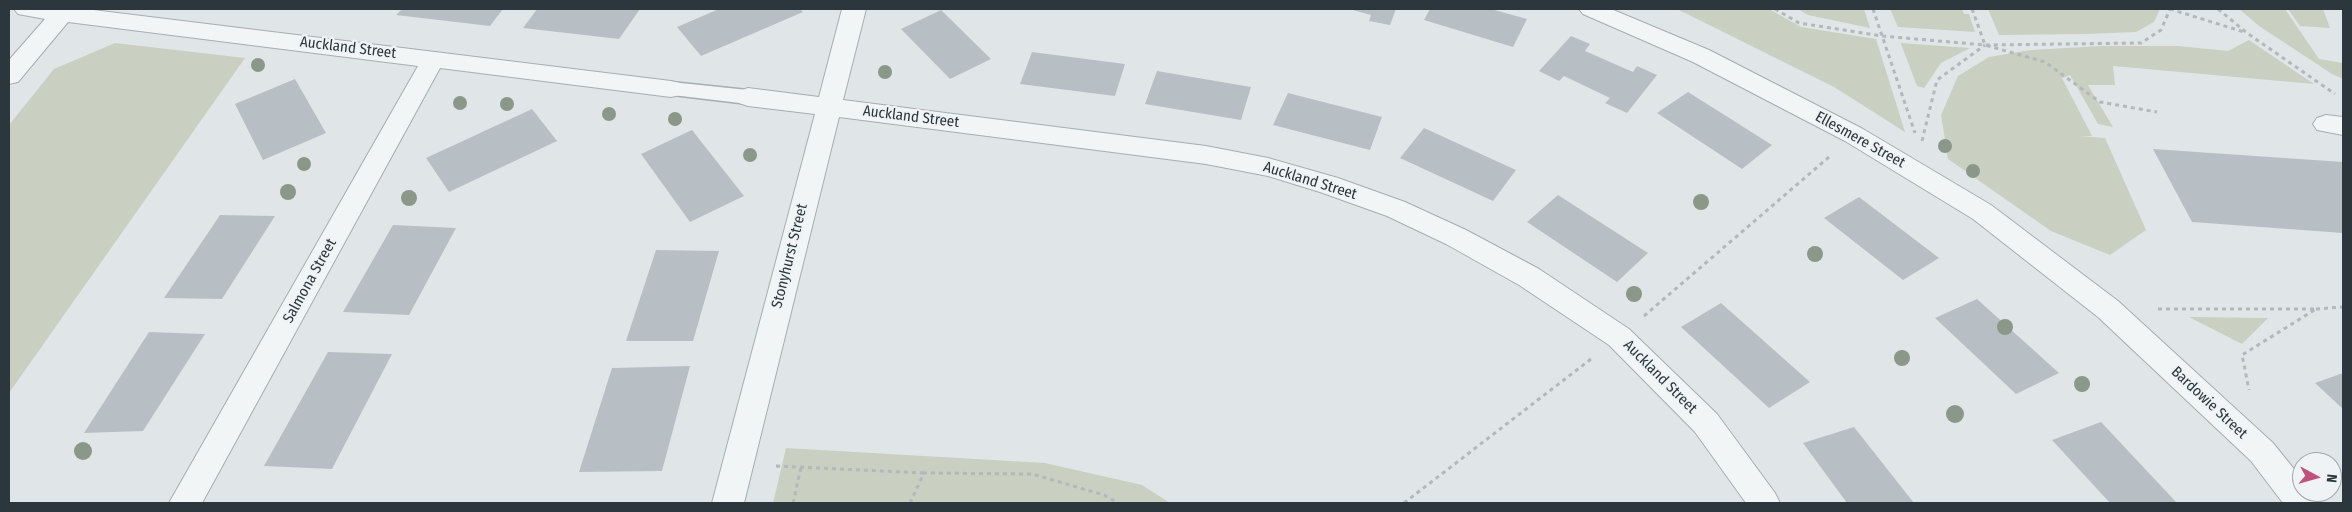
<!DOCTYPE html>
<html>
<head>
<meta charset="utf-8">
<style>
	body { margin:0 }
	#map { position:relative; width:2352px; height:512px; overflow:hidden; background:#e0e5e7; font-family:"Fira Sans Condensed",sans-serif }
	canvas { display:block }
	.frame { position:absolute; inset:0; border:10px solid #2b363d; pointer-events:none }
	.north { position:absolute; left:2292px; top:452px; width:50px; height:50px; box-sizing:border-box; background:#f0f3f5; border:1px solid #a1a7ab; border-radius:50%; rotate:96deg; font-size:14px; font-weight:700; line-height:20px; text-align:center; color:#2b363d }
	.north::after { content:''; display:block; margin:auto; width:18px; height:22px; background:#bf537d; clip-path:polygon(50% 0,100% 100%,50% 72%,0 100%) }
</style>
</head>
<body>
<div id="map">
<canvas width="2352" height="512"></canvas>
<div class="frame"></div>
<div class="north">N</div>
</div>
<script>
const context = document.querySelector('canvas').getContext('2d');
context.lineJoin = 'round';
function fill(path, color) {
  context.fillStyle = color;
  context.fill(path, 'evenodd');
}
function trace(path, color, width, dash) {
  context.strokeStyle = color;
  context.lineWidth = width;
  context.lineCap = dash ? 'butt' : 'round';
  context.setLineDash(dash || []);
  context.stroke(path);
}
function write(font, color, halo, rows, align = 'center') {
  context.font = font + ' "Fira Sans Condensed",sans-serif';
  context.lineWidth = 4.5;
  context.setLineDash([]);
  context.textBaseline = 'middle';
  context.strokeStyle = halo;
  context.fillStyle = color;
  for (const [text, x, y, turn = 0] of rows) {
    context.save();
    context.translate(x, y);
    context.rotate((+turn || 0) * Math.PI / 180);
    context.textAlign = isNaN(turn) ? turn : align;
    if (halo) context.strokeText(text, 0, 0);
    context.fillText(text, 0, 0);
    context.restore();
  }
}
fill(new Path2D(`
	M1677,9H1769L1801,27L1876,39L1905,132L1834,87Z
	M1798,9H1864L1870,28L1808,15Z
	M1890,9H1962L1964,14H1969L1975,32L1898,27Z
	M1988,9H2160L2154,22L2136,32L2086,34L1999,35Z
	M2239,9H2285L2319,59L2343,63V79L2332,74L2259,26Z
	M2288,9H2323L2330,28L2300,26Z
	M2249,40L2314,84L2113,66L2115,85H2088L2113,127L2098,124L2070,75L2062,78L2092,136H2079L2105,138L2146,230L2110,255L2051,231L1948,159L1941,115L1958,76L1989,57L2031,50L2102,46H2179L2228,51Z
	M115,43L245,58L9,393V125L54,69Z
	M1901,44V43L1970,48L1941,63L1924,88L1917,86Z
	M2189,317L2268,318L2242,344Z
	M786,448L1045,463L1142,485L1170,503H773Z`), '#c9d0c2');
fill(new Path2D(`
	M402,9H503L490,26L396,15Z
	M537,9H640L619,39L523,28Z
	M719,9H800L803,12L701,56L677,27Z
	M1349,9H1396L1390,25L1369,21L1371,15Z
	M1430,9H1491L1527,19L1513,47L1424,20Z
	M941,10L991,59L950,79L901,29Z
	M1571,36L1590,44L1585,51L1633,72L1637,66L1657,75L1627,113L1605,103L1610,98L1564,76L1559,81L1539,71Z
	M1032,52L1125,64L1115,96L1020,84Z
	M1157,71L1251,87L1241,120L1145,104Z
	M295,79L326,133L263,160L235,104Z
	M1688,92L1772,145L1742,169L1657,113Z
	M1288,93L1382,117L1370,150L1273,125Z
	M532,109L557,141L449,192L426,158Z
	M1424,128L1516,170L1493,201L1400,158Z
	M692,130L744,196L690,222L641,154Z
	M2153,149L2343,162V233L2192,222Z
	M1558,195L1648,253L1617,282L1527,222Z
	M1859,197L1939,258L1903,280L1824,218Z
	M220,215L275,216L222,299L164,298Z
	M393,225L456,228L409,315L343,312Z
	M656,250L719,251L693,341H626Z
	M1977,299L2059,373L2016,394L1935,318Z
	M1721,303L1810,382L1769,408L1681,327Z
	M149,332L205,334L143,431L84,433Z
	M328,352L392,354L332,469L264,466Z
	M690,366L662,471L579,472L612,368Z
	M2343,373V409L2315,383Z
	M2101,422L2177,503H2110L2052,440Z
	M1854,427L1914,503H1847L1803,443Z`), '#b8bfc4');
const service = new Path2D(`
	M671,82L748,90L755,92L758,97L755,102L748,104L664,94L661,89L664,84Z`);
const minor = new Path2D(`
	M14,9H85L671,81L680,83L683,89L680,95L671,97L440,68L202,503H169L418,66L68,22L18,82L9,84V60L45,19L18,14Z
	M842,9H866L843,100L1206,146L1268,158L1338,178L1405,202L1466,230L1539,269L1629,329L1717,414L1775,493L1780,503H1746L1695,432L1609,345L1519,285L1446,244L1387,216L1320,192L1268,176L1206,164L839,117L744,503H712L815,114L748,106L739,103L736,97L739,91L748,88L819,97Z
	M1579,9H1611L1709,50L1863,129L1991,205L2118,301L2273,443L2302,479V492H2312L2318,503H2283L2251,461L2098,317L1973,219L1845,141L1693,62L1583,14Z
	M2326,115L2343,117V135L2317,130L2313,124L2317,118Z`);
trace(service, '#a6adb1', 3);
trace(minor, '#a6adb1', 2);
trace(new Path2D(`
	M1775,9L1799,23L1882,36L1985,45L2141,43L2161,30L2170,9
	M1873,9L1915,133
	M1972,9L1985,45L2045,62L2100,102L2157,112
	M2170,9L2244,32
	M2218,9L2247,33L2335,94
	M1922,141L1937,80L1985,45
	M2158,309H2316L2242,355L2249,390
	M2316,309L2343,307
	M1644,316L1829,157
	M776,466L924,473
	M793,503L801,467
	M910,503L924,473L1032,474L1104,495L1118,503
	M1404,503L1591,359`), '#b2b8bb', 3, [4, 4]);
fill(service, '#f2f5f6');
fill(minor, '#f2f5f6');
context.fillStyle = '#8b9788';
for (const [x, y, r] of [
	[258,65,7],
	[885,72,7],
	[460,103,7],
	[507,104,7],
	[609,114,7],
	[675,119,7],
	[1945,146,7],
	[750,155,7],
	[304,164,7],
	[1973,171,7],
	[288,192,8],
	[409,198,8],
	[1701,202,8],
	[1815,254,8],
	[1634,294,8],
	[2005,327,8],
	[1902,358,8],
	[2082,384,8],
	[1955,414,9],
	[83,451,9]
]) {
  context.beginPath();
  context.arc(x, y, r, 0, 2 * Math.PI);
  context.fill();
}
write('15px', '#2b363d', '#f0f3f5', [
	["Auckland Street",348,48,7],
	["Auckland Street",911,117,7],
	["Ellesmere Street",1860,140,29],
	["Auckland Street",1310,181,17],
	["Stonyhurst Street",790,256,-76],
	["Salmona Street",310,281,-61],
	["Auckland Street",1660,377,45],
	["Bardowie Street",2209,403,43]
]);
</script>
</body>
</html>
